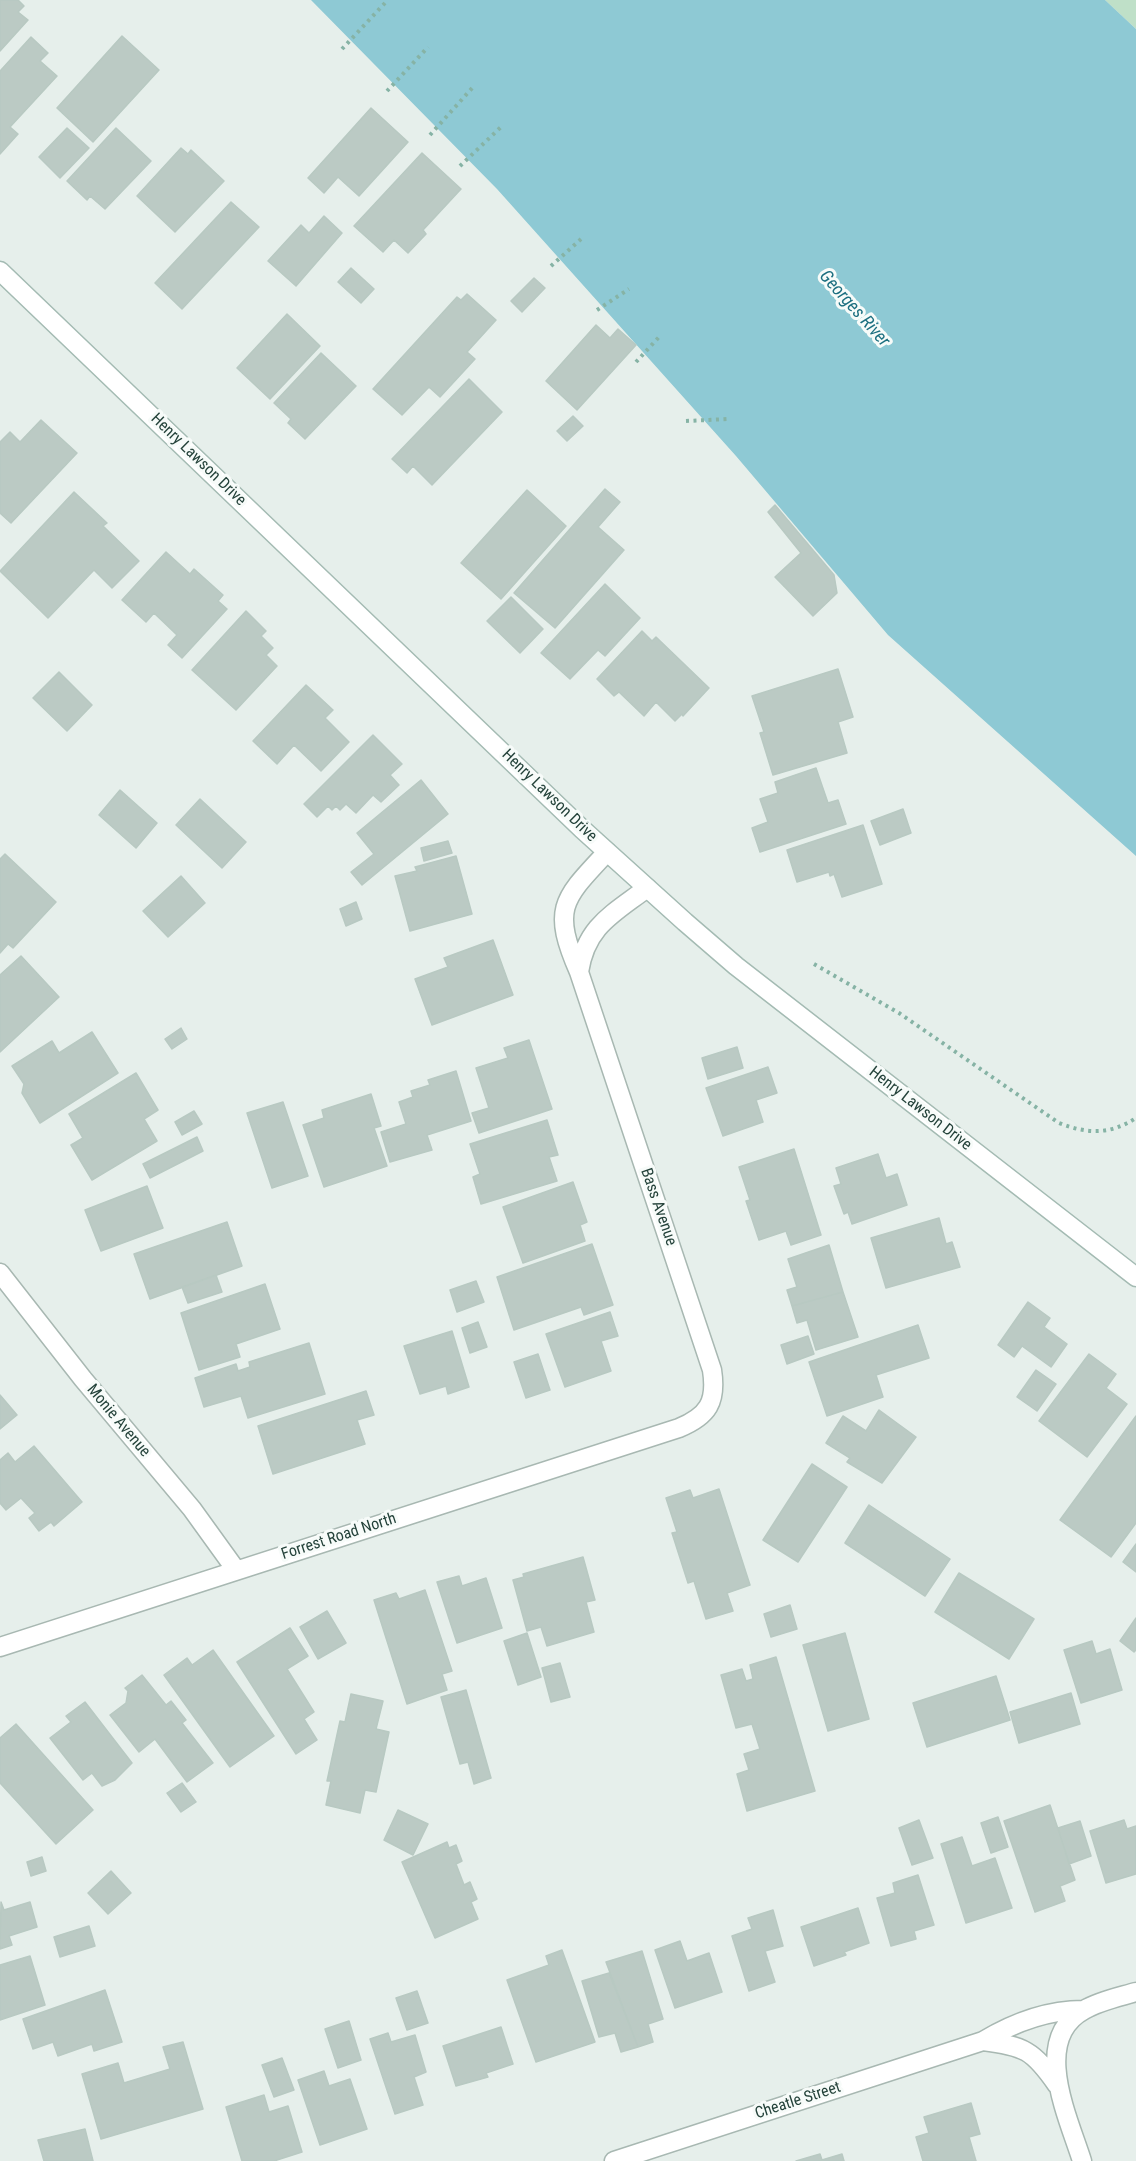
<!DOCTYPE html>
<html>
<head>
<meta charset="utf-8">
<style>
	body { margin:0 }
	canvas { display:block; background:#e6efeb }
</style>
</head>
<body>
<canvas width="1136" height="2161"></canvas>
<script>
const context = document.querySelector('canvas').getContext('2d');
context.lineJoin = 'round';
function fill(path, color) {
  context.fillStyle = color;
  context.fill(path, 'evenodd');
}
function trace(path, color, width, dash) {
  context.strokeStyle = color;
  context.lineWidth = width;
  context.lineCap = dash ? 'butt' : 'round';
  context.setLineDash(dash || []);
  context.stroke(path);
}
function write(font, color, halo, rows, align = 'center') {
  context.font = font + ' "Roboto Condensed",sans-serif';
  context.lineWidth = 6;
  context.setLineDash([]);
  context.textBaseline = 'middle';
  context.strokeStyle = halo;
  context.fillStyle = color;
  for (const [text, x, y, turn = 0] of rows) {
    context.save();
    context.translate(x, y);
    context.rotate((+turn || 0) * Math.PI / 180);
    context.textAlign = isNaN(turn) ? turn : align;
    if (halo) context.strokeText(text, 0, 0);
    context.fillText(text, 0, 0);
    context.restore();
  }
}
fill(new Path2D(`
	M1105,0H1136V29Z`), '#bfe0c8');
fill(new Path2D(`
	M311,0H1105L1136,29V856L888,635L736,456L497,189Z`), '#8ec9d4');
const building = new Path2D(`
	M0,0H18L24,6L18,12L28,20L0,51Z
	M122,36L159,70L93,142L57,108Z
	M31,37L48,53L40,61L57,76L10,127L18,134L0,154V71Z
	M371,108L408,142L359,196L338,177L324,193L308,178Z
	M67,128L89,148L60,178L39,157Z
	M116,128L151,161L105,209L90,196L87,200L67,181Z
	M181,148L188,154L191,150L224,181L175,232L137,196Z
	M422,153L461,189L423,230L426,234L408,253L394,240L383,252L354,226Z
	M231,202L259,227L182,309L155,283Z
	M324,216L342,233L296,286L268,261L301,225L309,233Z
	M351,268L374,289L361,303L338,282Z
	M534,278L545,288L522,312L511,301Z
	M467,294L496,320L467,352L475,359L440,397L429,387L402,415L373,389L457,297L461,300Z
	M287,314L320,346L270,399L237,368Z
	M596,325L610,338L618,329L636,345L577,410L546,381Z
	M321,353L356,386L305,439L288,423L291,419L274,403Z
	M469,379L502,412L432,485L413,466L407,473L392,459Z
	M573,416L583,426L567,441L557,431Z
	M41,420L77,453L11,523L0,513V442L10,432L20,442Z
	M605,489L620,502L598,527L624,550L555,628L514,593Z
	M527,490L566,526L501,599L461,563Z
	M74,492L107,523L103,526L139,561L112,588L94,570L48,618L0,571Z
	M775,505L834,575L837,593L813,616L775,577L801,553L768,512Z
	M166,552L190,574L194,569L223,595L218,601L227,609L182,658L168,645L177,635L154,613L146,622L122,600Z
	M605,584L640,618L605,656L598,650L570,679L541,653Z
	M511,597L543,629L520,653L487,621Z
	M246,611L266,631L261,636L273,648L266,655L277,666L236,710L192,670Z
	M642,631L652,641L656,637L709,688L683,716L682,714L675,721L656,702L644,716L619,692L614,696L597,679Z
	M838,669L853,717L838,722L847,753L773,775L760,733L764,732L752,696Z
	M59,672L92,705L67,731L33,698Z
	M306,685L333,710L325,718L349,742L321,771L294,745L277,764L253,741Z
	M373,735L402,764L390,775L399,785L381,802L373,795L356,813L346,804L340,810L336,806L332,810L328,806L317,817L304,804Z
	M816,768L828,803L838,800L846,824L760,852L752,828L768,822L760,799L778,793L775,782Z
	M421,780L448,814L362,885L351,872L374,854L357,833Z
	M120,790L157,823L136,848L99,815Z
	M200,799L246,842L222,868L176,825Z
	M903,809L911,833L880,845L871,821Z
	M863,825L882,884L842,897L834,874L830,876L829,872L797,882L787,850Z
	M448,841L452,853L424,861L421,848Z
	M5,854L56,902L13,948L8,944L0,953V859Z
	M456,856L472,914L410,931L395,876L417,871L415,867Z
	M181,876L205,903L168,937L143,911Z
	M356,902L362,919L346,926L340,909Z
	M493,940L513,995L432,1025L415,979L448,967L444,958Z
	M21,956L59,997L0,1052V975Z
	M181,1028L187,1039L172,1049L165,1039Z
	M92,1032L118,1073L40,1123L22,1093L24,1084L12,1066L52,1041L59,1053Z
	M529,1040L552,1109L479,1133L472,1113L489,1108L476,1068L508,1058L504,1048Z
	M737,1047L743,1068L708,1079L702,1058Z
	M768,1067L777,1093L756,1100L763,1122L723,1136L706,1088Z
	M456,1071L471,1121L427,1135L432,1150L390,1162L381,1132L406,1124L399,1102L413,1097L411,1091L430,1085L428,1080Z
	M136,1073L158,1110L144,1119L157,1141L92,1180L71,1145L83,1138L69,1114Z
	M371,1094L381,1126L374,1128L387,1166L324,1187L303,1125L324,1118L322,1110Z
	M283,1102L308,1176L272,1188L247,1113Z
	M194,1111L202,1124L182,1135L175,1122Z
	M547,1120L558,1155L549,1157L557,1181L481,1204L473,1177L480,1174L470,1144Z
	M197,1137L203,1151L150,1178L143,1164Z
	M794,1149L821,1235L791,1245L786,1231L759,1240L746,1201L750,1200L739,1167Z
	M878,1154L886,1178L897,1174L907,1205L852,1224L848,1212L844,1214L834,1186L841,1184L836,1168Z
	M573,1182L587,1222L580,1225L585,1241L523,1263L503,1207Z
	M147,1186L163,1228L101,1251L85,1210Z
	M939,1218L946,1244L952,1242L960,1267L886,1288L871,1238Z
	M227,1222L242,1266L150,1299L134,1254Z
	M592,1244L613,1305L584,1315L581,1307L514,1330L497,1277Z
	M829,1245L843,1292L792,1306L787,1290L797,1287L788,1259Z
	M216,1275L222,1292L188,1303L182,1287Z
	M476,1281L484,1302L457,1312L450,1290Z
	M265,1284L280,1329L236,1344L240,1357L199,1370L181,1313Z
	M843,1292L858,1337L816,1350L807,1320L797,1323L792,1306Z
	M1028,1302L1050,1318L1044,1327L1067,1344L1051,1367L1022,1346L1014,1357L998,1345Z
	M610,1312L618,1336L601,1341L611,1371L565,1387L546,1334Z
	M478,1322L487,1347L470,1353L462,1328Z
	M918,1325L929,1358L876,1375L883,1397L827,1416L809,1362Z
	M452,1331L469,1387L448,1394L446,1386L420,1394L404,1346Z
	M808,1336L814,1354L787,1364L781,1345Z
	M309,1343L325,1394L248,1418L241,1396L204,1407L195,1378L236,1364L238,1371L250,1367L249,1362Z
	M538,1354L550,1390L526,1398L514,1362Z
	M1089,1354L1116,1374L1106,1388L1127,1404L1087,1457L1039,1421Z
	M1036,1370L1056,1384L1037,1411L1017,1397Z
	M366,1391L374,1415L357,1420L365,1444L273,1474L258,1426Z
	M0,1395L17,1415L0,1429Z
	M879,1410L916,1437L882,1483L847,1462L850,1458L826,1443L843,1416L866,1431Z
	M1136,1416V1523L1111,1557L1060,1520Z
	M34,1446L82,1502L54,1526L51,1522L39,1531L29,1518L35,1513L21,1498L6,1510L0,1503V1460L8,1453L15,1462Z
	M812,1464L847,1487L798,1562L763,1540Z
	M719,1489L750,1585L727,1593L733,1611L706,1619L694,1581L688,1583L672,1533L677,1532L666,1498L690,1490L693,1498Z
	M869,1505L950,1559L925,1596L845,1543Z
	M1136,1544V1572L1123,1562Z
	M583,1557L595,1600L586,1602L594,1632L547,1646L541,1627L527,1631L513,1580L524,1577L523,1574Z
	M959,1573L1034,1619L1009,1659L935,1612Z
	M459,1576L462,1586L486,1578L502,1628L457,1643L437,1582Z
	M425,1590L452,1671L442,1674L447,1690L407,1704L374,1600L396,1593L399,1599Z
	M790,1605L797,1629L771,1637L764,1614Z
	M327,1611L346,1643L318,1659L300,1627Z
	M1136,1618V1650L1134,1652L1120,1641Z
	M290,1628L308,1656L287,1669L314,1712L304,1719L317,1740L296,1754L237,1662Z
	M527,1633L541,1677L518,1685L504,1641Z
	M845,1633L869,1719L828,1731L803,1645Z
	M1092,1641L1096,1654L1110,1649L1122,1690L1081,1703L1064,1650Z
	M213,1650L274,1736L230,1767L164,1675L187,1658L192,1665Z
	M776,1657L815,1791L747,1811L737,1774L749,1770L744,1754L760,1749L752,1724L736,1728L721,1675L742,1669L746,1681L753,1679L750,1665Z
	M560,1663L570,1697L551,1702L542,1668Z
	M142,1675L166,1705L171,1701L186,1720L182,1723L213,1763L187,1782L155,1739L139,1752L110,1715L126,1703L128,1691L125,1688Z
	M996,1676L1010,1720L927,1747L913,1703Z
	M466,1690L491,1778L474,1784L468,1762L460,1764L441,1697Z
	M1071,1693L1080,1724L1019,1743L1010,1712Z
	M351,1694L383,1701L376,1729L389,1732L376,1792L365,1790L360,1813L326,1805L331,1781H327L340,1721L345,1722Z
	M85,1702L132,1763L115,1780L102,1786L92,1773L83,1780L50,1738L71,1722L66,1716Z
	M16,1724L93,1810L56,1844L0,1783V1738Z
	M182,1783L196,1802L181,1812L167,1793Z
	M1050,1805L1075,1880L1060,1886L1065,1901L1035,1912L1004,1821Z
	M398,1810L428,1824L413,1855L384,1840Z
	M998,1817L1008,1847L991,1853L981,1823Z
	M919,1820L933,1858L912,1865L899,1828Z
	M1124,1820L1127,1829L1136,1826V1874L1106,1883L1090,1831Z
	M1080,1821L1091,1856L1069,1864L1058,1828Z
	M962,1837L972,1866L995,1858L1012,1908L966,1923L941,1844Z
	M447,1842L449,1848L456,1845L462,1861L456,1864L464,1885L470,1882L477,1899L471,1902L478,1919L435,1938L402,1862Z
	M42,1857L46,1871L31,1876L27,1862Z
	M111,1871L131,1893L108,1914L88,1893Z
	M918,1875L934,1925L914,1931L916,1939L891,1946L877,1898L895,1893L893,1883Z
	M1,1902L4,1910L30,1902L37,1927L9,1936L12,1945L0,1949Z
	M858,1908L869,1943L844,1952L846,1955L814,1966L801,1927Z
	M773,1910L783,1946L765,1951L775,1982L749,1991L732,1936L752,1929L748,1918Z
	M89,1926L95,1946L60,1957L54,1937Z
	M680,1941L687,1961L709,1953L722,1992L675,2008L655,1950Z
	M562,1950L595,2042L536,2062L507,1980L549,1965L546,1956Z
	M642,1951L663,2019L648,2024L653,2042L638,2047L606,1962Z
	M30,1956L45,2005L0,2020V1965Z
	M609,1973L638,2047L621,2052L615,2033L599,2037L582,1981Z
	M105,1990L122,2042L94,2051L92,2044L58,2056L53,2042L33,2049L23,2019Z
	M417,1991L428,2023L407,2030L396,1998Z
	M349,2021L361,2060L338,2068L325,2029Z
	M501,2027L513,2064L486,2073L488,2077L456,2086L443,2046Z
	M388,2033L391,2042L415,2035L426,2072L414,2077L423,2105L395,2114L370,2039Z
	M183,2042L203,2109L101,2139L82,2074L118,2063L124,2083L170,2069L163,2047Z
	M282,2058L294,2090L274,2097L262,2065Z
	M324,2071L329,2086L350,2079L367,2129L320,2145L298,2080Z
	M264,2095L269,2112L288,2106L302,2152L274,2161H242L226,2107Z
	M971,2103L980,2134L969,2137L976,2161H923L916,2137L929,2133L924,2117Z
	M85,2129L93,2161H44L38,2140Z
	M820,2154L822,2160L842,2154L844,2161H796Z`);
fill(building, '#bbcac4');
trace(building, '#b8c9c2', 1.5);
const street = new Path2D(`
	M579,972C586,926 613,914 647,888
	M0,1273L83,1379L192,1509L236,1570
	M0,1647L679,1428C708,1416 717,1402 712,1370L579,972C551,908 563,899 607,852
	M983,2041C1024,2046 1033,2050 1057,2085
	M614,2161L983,2041C1013,2023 1048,2010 1083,2010
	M1082,2161C1069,2119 1030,2039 1084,2010C1099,2001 1119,1997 1136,1992`);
const secondary = new Path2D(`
	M0,271L582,829L685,922L736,966L1136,1277`);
trace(street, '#a8b8b2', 21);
trace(secondary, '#a4bbb3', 21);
trace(new Path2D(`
	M342,49L385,3
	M387,91L428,47
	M430,135L474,86
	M460,166L501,127
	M551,266L581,239
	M597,310L629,289
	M636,362L660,336
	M686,421L728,419
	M814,964L899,1013L1059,1123C1087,1134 1110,1135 1136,1118`), '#86b3a5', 4, [3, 4.5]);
trace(street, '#fff', 18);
trace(secondary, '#fff', 18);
write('16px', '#24423a', '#f7fbf9', [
	["Henry Lawson Drive",198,460,44],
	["Henry Lawson Drive",549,796,44],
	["Henry Lawson Drive",920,1109,38],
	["Bass Avenue",658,1207,71],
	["Monie Avenue",118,1421,50],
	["Forrest Road North",339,1537,-18],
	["Cheatle Street",798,2101,-18]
]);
write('italic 18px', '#1c6f80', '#f7fbf9', [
	["Georges River",854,309,48]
]);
</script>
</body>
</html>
